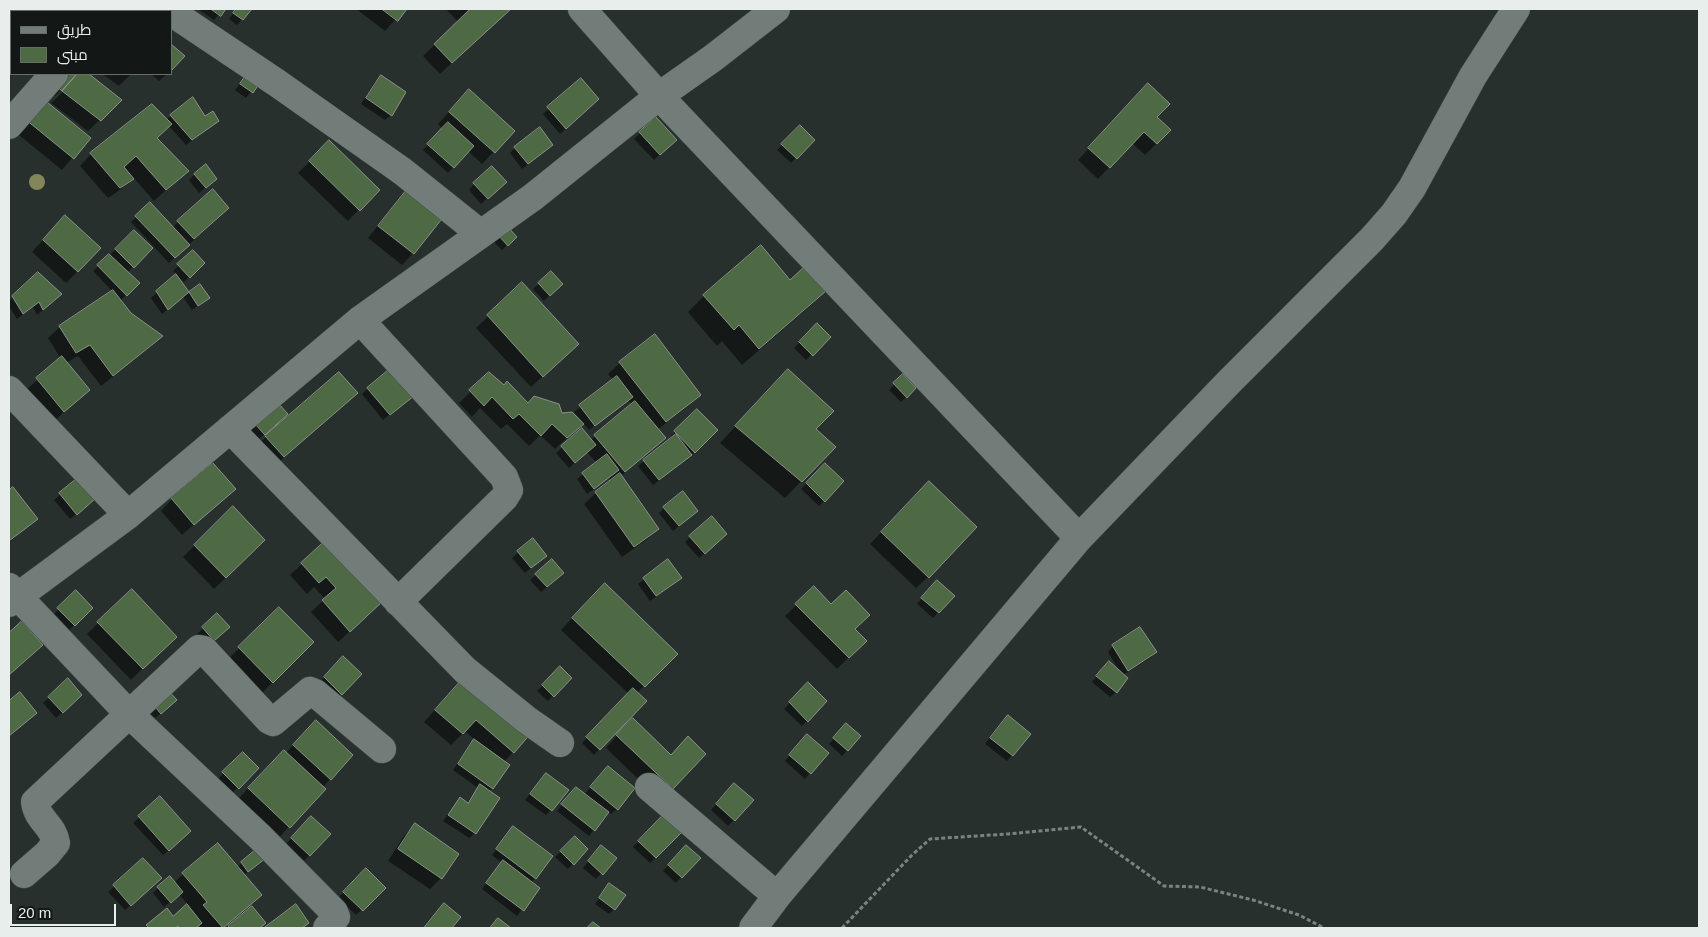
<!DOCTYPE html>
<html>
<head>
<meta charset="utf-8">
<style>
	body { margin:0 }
	#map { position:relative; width:1708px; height:937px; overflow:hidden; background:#27302d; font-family:Helvetica,Cairo,sans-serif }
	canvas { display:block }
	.frame { position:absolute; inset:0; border:10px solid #e8eeec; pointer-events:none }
	.legend { position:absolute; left:10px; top:10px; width:162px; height:65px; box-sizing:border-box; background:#131715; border:1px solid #686d6b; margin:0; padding:6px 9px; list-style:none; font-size:15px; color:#e8eeec }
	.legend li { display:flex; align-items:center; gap:10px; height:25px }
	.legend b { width:25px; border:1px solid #686d6b }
	.scale { position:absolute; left:10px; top:904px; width:106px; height:22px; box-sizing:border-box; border:2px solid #e8eeec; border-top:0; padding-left:6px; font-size:15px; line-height:18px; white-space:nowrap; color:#e8eeec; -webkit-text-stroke:4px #131715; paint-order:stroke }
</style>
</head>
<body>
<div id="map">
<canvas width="1708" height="937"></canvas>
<div class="frame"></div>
<ul class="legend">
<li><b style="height:6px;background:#727d79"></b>طريق</li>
<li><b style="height:14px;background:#4e6a45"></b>مبنى</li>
</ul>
<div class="scale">20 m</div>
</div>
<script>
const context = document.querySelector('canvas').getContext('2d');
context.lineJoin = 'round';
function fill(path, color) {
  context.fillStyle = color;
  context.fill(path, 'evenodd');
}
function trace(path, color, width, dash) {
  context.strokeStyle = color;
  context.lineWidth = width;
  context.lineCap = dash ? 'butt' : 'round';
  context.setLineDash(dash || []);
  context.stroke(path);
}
fill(new Path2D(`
	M35,9H90L87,11H37Z
	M198,9H224L214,20Z
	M236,9H251L237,25L229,19Z
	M356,9H405L385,31Z
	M446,9H510L440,74L423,56L458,22Z
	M56,74H87L120,100L88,131L51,103L67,88L65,86L55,96L45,87Z
	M102,74H131L119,86Z
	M151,74H167L159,81Z
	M248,74L259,82L246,98L235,90Z
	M381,77L391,115L385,120L361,104L375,82Z
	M581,80L592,105L560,134L543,114Z
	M1137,96L1170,130L1145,155L1132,143L1098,179L1078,160Z
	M458,102L513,131L482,164L468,151L448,173L423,150L443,129L438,124Z
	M152,105L166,120L171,116L205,117L217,121L186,145L169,126L156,139L187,171L154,201L133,177L120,190L108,198L80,166L91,154Z
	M30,111L89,138L62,170L14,131Z
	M656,118L670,145L654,160L634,139Z
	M800,127L813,140L791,163L777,150Z
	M329,142L378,190L348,221L298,173Z
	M515,148L546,150L522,169L510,153Z
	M195,174L210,184L199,193L189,180Z
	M474,184L499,187L481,204L469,190Z
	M409,188L413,253L402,265L368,238L398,200Z
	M150,204L172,228L178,222L222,214L169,263L131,222Z
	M54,228L78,271L66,283L32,252Z
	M507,228L515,237L502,250L493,241Z
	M134,232L151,248L127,273L138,283L120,301L130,314L161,336L150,347L101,386L78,356L66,363L88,390L52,423L26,390L61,359L48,338L60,327L113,292L93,271Z
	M193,251L204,263L184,282L178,277H177L188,294L200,286L208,298L192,310L183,297L162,314L151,298L177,275L173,271Z
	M38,273L55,299L37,315L33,307L17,319L9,306V301Z
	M551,273L561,284L544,301L533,289Z
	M790,281L825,291L808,308L742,365L722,341L717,346L688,312L704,296Z
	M522,284L566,355L531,387L476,328Z
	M817,325L829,337L806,360L794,348Z
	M620,363L700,394L688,406L657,430L664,438L620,477L658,529L646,540L622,557L584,504L596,493L611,481L609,478L587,494L577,479L597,463L587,452L569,468L556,453L582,429L591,440L632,405L628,400L589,430L583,423L555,449L540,435L529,446L507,424L501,429L480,408L472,417L459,403L489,374L527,404L580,423L582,421L574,412L613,380L608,374Z
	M903,376L915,388L901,402L889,390Z
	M772,387L834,447L785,498L720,443Z
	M368,388L407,401L383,420L362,394Z
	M356,393L272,468L254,448L266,437Z
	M697,411L716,430L689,457L653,485L638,466L672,439L670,437Z
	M281,419L259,439L250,430L256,425Z
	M825,464L843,481L819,506L801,489Z
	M79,479L89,504L70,519L54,500Z
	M13,488L36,518L9,543V492Z
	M234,489L182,535L161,511L172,499Z
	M918,494L928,577L916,588L870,544Z
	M233,508L264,540L214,589L183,557Z
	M664,508L691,516L673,531L659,513Z
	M690,537L720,540L699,558L685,542Z
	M532,540L539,561L525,573L512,558Z
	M323,545L371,612L338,642L311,612L325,599L314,587L307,594L290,575Z
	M668,561L680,578L650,601L638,584Z
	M536,575L557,579L541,592L530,580Z
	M814,588L865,641L837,669L785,616Z
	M931,588L953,596L933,618L917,604Z
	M132,590L175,636L131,680L87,634Z
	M76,592L92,608L68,631L53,615Z
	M593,596L676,654L637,693L645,701L594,755L582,743L629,694L561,630Z
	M279,609L312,642L261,694L227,660Z
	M217,615L228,627L208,646L197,634Z
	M1113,646L1156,652L1150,658L1123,675L1116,692L1110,697L1092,682L1103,669L1120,672L1108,652Z
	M343,658L360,674L336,699L319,683Z
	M560,668L571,678L548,701L537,691Z
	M68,680L81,695L56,718L43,703Z
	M808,684L825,701L802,726L784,709Z
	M455,688L513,752L504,762L492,788L489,792L475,833L469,838L443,821L460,798L467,803L478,788L453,770L469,746L475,740L465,731L451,745L424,722Z
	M170,706L155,718L145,707Z
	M1002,722L1012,755L1007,761L985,744Z
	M841,730L847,750L842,756L829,744Z
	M621,731L671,756L705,754L660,800L606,748Z
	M304,733L330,779L278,839L237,800L272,763L286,753Z
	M801,742L810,773L805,779L785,761Z
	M243,753L257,768L232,793L218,779Z
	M602,773L617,809L611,814L608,812L589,836L557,811L570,794L584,795Z
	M546,774L551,810L546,815L525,800Z
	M729,790L752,800L728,826L711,810Z
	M160,798L184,836L163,855L133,823Z
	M668,811L684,828L650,863L633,847Z
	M306,823L329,834L304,861L286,844Z
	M415,825L441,878L430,889L388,861L404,836Z
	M513,828L535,878L531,883L538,888L517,916L482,889L502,863L492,855Z
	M575,838L587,849L568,869L555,857Z
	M596,852L615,858L596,879L583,868Z
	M681,852L699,858L676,883L663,871Z
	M143,860L154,884L125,910L108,892Z
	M242,863H258L244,875L261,895L230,923L231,924L264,923L259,928H227L231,924L230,923L223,928H202L199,925L195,928H144L147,926L173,917L188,905L179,894L164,907L153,893L158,888L174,883L183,874L237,867Z
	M366,870L384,888L356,915L338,898Z
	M609,885L614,909L609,914L595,904Z`), '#0007');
const building = new Path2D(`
	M56,9H90L87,11H58Z
	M211,9H226L221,16Z
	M236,9H252L243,20L233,13Z
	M382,9H407L398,21Z
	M468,9H511L452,63L434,44L469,10Z
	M171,44L185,56L171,71Z
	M248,72L261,81L253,93L240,84Z
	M55,74H77L62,91L49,80Z
	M77,74H89L122,100L101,121L62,91Z
	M381,75L406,92L392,116L366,98Z
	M581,78L599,99L566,129L547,107Z
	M1148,83L1170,104L1157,117L1171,130L1157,144L1144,132L1110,168L1088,148Z
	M469,89L515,131L495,153L449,112Z
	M193,97L205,116L213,111L219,121L192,140L170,115Z
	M42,98L91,138L74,159L25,119Z
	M152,104L172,124L157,138L189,171L166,190L136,156L124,167L134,179L120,188L90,153Z
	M656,117L677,140L660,155L639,132Z
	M448,122L474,146L454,168L427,144Z
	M800,125L815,140L797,159L781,144Z
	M540,127L553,145L528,164L514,147Z
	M329,140L380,190L360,211L309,161Z
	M206,164L217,179L206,188L194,174Z
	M492,166L507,182L488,199L473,183Z
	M409,187L445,215L414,254L378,226Z
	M213,189L229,208L194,239L177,221Z
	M150,202L190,245L175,258L135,216Z
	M65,215L101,248L78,272L43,240Z
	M507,226L517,237L508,246L498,235Z
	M134,230L153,248L134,268L115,249Z
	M761,245L790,280L805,266L826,291L759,349L739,325L734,330L703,295Z
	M193,250L205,263L190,278L177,264Z
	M109,254L140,283L127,296L97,265Z
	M551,271L563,284L550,296L538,283Z
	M38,272L62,294L43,310L39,302L23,314L12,296Z
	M176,274L189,292L168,310L156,291Z
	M522,282L579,344L543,377L487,315Z
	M200,284L210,298L198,306L189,292Z
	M113,290L131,313L163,336L113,376L90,345L76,353L59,326Z
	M817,323L831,337L813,356L799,342Z
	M655,334L701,395L666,422L619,362Z
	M62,356L90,390L64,412L36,378Z
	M391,368L414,396L390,415L367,388Z
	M788,369L834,411L816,429L836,447L802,482L735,426Z
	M339,372L358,393L284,457L265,436Z
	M489,372L504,385L507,381L528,403L534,396L559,404L562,413L572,412L584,424L567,438L552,424L541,436L519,414L513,419L492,397L484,406L469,390Z
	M903,374L916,388L907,398L893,383Z
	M617,376L633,397L595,426L579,405Z
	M635,401L666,438L625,472L594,435Z
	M278,403L288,414L265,435L255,424Z
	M697,409L718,430L695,453L674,431Z
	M582,428L596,445L575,463L561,446Z
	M676,434L692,455L659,480L643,460Z
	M607,454L619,470L594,489L582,473Z
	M213,463L236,489L194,525L171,498Z
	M825,463L844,481L825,502L806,483Z
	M620,473L659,529L634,547L595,492Z
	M79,477L96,498L77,515L59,493Z
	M929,481L977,527L929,578L881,532Z
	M13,487L38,519L9,541V490Z
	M683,491L698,511L679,526L663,507Z
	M233,506L265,540L226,578L194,545Z
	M712,516L727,534L705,554L689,536Z
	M533,538L547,556L531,568L517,551Z
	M323,543L384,600L350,632L322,600L336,588L326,577L319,583L301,563Z
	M552,559L564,573L547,587L535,574Z
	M668,559L682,578L656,596L643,578Z
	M937,580L955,596L939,613L921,598Z
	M605,583L678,654L645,687L572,618Z
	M814,586L831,604L846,590L870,615L855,629L867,641L849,658L795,604Z
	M132,589L177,637L143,669L97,622Z
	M76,590L93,608L75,626L57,608Z
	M279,607L314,642L273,683L238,647Z
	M217,613L230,627L214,641L202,627Z
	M22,621L43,645L9,675V633Z
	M1140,627L1157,652L1128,671L1112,645Z
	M343,656L362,674L342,695L324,677Z
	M1109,661L1128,678L1117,693L1096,676Z
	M560,666L572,678L554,697L542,685Z
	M466,675L532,732L514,753L476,720L463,734L435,710Z
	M68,678L82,695L63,713L48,697Z
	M808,682L827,701L808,722L789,702Z
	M165,687L177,700L161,714L150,701Z
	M633,688L647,701L600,750L586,737Z
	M20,692L37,713L9,736V701Z
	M1008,715L1031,734L1013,756L990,738Z
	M633,718L671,755L688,736L706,754L673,789L616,735Z
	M316,720L353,755L331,780L293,745Z
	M846,723L861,736L848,751L833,738Z
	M807,734L829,753L811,774L789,755Z
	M474,739L510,765L493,789L458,764Z
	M284,750L326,789L290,828L248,788Z
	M243,752L259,768L239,789L222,772Z
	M608,766L635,788L618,810L590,787Z
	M546,773L569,790L552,811L530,794Z
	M734,783L754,800L735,821L716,804Z
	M480,784L500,798L476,834L448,815L460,797L468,803Z
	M576,787L609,812L595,831L561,804Z
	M160,796L191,831L169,851L138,816Z
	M668,810L686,828L656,858L638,841Z
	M311,816L331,834L310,856L291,838Z
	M415,823L459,854L442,879L398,849Z
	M513,826L553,856L536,879L496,849Z
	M575,836L588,849L574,865L560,851Z
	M218,843L262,895L223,928L203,905L207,902L182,873Z
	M601,845L617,858L603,875L588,861Z
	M686,845L701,858L682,878L668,865Z
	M258,848L266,858L248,872L241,862Z
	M143,858L162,878L131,906L113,885Z
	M503,860L540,888L524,911L486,883Z
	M366,868L386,888L363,911L343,892Z
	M170,876L183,892L171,903L157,887Z
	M609,883L626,895L615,910L599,898Z
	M444,903L461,917L452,928H424Z
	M187,904L202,923L196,928H179L178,926L175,928H149L146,925L167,908L173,916Z
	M296,904L309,923L302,928H264Z
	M252,906L266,923L260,928H230L228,926Z
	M498,918L511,928H490Z
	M593,922L601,928H587Z`);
fill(building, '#4e6a45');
trace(building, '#8a9088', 1);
const minor = new Path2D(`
	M582,9L659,96L1079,538
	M108,11L110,9
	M171,12L277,83L402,171L481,234
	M9,125L54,74
	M360,320L504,477L509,490L504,498L398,602
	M9,390L128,515
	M230,429L465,670L527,720L560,743
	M9,587L129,714L260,837L334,912L336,917L327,928
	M9,603L128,515L360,320L533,197L659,96L713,58L776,9
	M649,787L777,896
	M24,874L47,854L56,843C53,824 38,822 35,802L199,649L204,650L269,720L273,722L310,691L315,693L382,749
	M753,928L777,896L1079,538L1229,382L1372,239L1394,214L1412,188L1473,76L1516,9`);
trace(minor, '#434b49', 29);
trace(new Path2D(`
	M842,928L912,855L930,839L1008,834L1081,827L1164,886L1200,887L1253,900L1299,915L1324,928`), '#7b8380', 3, [4, 2.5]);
trace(minor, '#727d79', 28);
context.fillStyle = '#83855b';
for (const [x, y] of [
	[37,182]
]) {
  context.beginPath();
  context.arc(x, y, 8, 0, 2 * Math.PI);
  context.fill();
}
</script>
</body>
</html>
